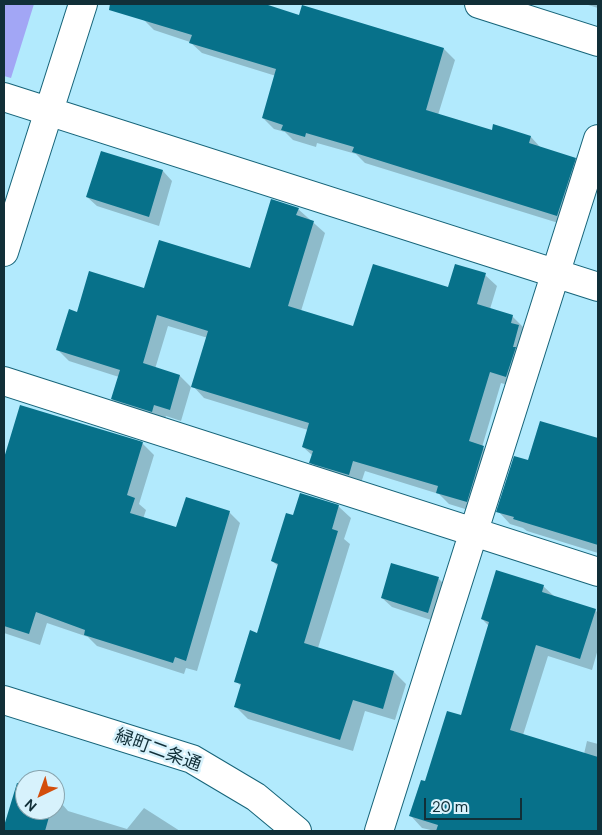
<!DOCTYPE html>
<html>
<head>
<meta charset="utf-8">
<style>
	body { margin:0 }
	#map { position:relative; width:602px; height:835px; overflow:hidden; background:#b2eafd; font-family:"DM Sans",sans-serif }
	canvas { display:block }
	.frame { position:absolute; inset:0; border:5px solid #112f38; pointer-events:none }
	.north { position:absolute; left:15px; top:770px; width:50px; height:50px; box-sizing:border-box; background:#d7f2fc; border:1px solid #88a4ae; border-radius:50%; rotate:222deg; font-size:14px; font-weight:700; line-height:20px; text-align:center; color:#112f38 }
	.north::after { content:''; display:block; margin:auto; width:18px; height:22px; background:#d34e0c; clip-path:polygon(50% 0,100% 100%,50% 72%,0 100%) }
	.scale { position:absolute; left:424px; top:798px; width:98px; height:22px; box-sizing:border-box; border:2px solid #112f38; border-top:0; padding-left:6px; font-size:15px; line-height:18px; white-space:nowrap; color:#112f38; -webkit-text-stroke:4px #d7f2fc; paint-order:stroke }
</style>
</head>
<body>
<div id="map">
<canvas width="602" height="835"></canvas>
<div class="frame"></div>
<div class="north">N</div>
<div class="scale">20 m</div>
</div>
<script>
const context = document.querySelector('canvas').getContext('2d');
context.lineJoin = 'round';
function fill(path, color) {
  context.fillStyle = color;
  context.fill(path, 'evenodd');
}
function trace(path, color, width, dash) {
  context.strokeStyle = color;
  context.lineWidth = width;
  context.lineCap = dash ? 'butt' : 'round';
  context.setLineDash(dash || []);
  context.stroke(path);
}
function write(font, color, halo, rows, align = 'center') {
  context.font = font + ' "DM Sans","Noto Sans JP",sans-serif';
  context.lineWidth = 5;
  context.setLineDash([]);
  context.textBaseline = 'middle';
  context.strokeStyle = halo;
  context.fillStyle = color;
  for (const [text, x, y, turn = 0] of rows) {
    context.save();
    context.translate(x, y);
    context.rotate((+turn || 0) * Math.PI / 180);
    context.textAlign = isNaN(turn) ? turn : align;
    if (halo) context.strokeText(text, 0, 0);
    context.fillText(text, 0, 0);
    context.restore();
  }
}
fill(new Path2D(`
	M4,4H34L11,78L4,76Z`), '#a2a6f5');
fill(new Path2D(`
	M147,4H261L300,16L303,6L444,49L455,60L438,115L492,131L531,137L541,148L575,159L586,170L568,226L365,163L356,154L317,143L316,147L293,140L285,132L274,129L263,118L276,76L202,53L190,42L154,30L143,19Z
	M585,4H598V8Z
	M101,152L163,171L172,181L159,226L97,206L87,197Z
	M298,209L325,233L301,311L354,328L485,275L497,286L490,309L512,316L524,328L518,388L501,383L482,447L495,459L478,513L449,504L439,494L365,471L360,486L322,474L311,462L313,456L303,447L308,430L204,398L193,386L208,338L168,326L155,369L180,376L191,387L181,421L166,416L163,423L124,410L112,399L119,377L69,361L58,350L77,313L145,289L251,269Z
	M21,407L142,443L154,455L139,504L146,510L143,519L177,529L229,512L240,523L197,671L186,668L184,674L97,646L88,637L47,623L40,645L4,633V462Z
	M541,422L598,440V553L527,531L523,528L510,524L498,511L529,462Z
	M338,506L351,518L344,539L350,544L318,648L394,672L406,684L395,720L365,711L353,751L248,719L236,707L242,687L236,681L258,634L278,566L272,561L294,516Z
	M438,578L448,588L437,622L392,607L382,598Z
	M543,586L555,597L595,610L598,613V649L592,670L548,656L523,735L584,754L587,741L598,744V831H435L422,828L411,816L426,783L462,717L489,626L482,619Z
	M18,784L25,786V810H55V796L68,811L127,829L144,808L180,831H4Z`), '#0003');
fill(new Path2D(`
	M110,4H265L299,15L302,5L444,48L426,110L492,130L493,124L531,136L529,143L576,158L557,216L352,152L354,147L306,133L305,137L281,130L283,125L262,118L276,69L189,43L192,35L109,10Z
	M101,151L163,170L149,217L86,197Z
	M271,199L299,208L296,215L314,221L288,306L353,326L373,264L448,287L455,264L486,273L477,304L513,315L511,323L519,325L513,347H516L506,377L490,372L469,441L484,446L467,502L436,493L438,486L353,461L349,475L309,463L313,451L302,447L309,423L191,387L208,331L157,315L143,363L180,375L170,410L154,405L152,412L111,399L120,370L56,350L69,309L77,312L89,271L144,288L159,240L250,268Z
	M20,405L143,442L127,495L135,498L130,513L176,527L186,497L230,511L186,661L175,657L173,663L84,635L85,630L36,612L29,634L4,626V458Z
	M540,421L598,438V545L513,519L514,517L496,512L514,456L528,460Z
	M300,493L339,505L332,529L338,531L304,643L394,671L383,709L353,700L340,740L234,707L241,684L234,682L250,630L257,633L278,564L271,561L286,513L293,515Z
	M391,563L439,577L428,613L381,598Z
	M496,570L544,585L542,592L596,609L580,659L536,645L510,730L598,757V831H436L438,825L409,816L421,780L425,781L447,711L461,715L489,622L481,619Z
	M17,783L25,785V810H51L45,831H4V826Z`), '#07718a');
const minor = new Path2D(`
	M479,4L598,42
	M4,97L598,287
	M4,252L83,4
	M4,381L598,572
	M379,831L598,139`);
const tertiary = new Path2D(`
	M4,700L192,759L256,797L297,831`);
trace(minor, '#166479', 30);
trace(tertiary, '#166479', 30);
trace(minor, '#fff', 28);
trace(tertiary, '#fff', 28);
write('18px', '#112f38', '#d7f2fc', [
	["緑町二条通",158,751,20]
]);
</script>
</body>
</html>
